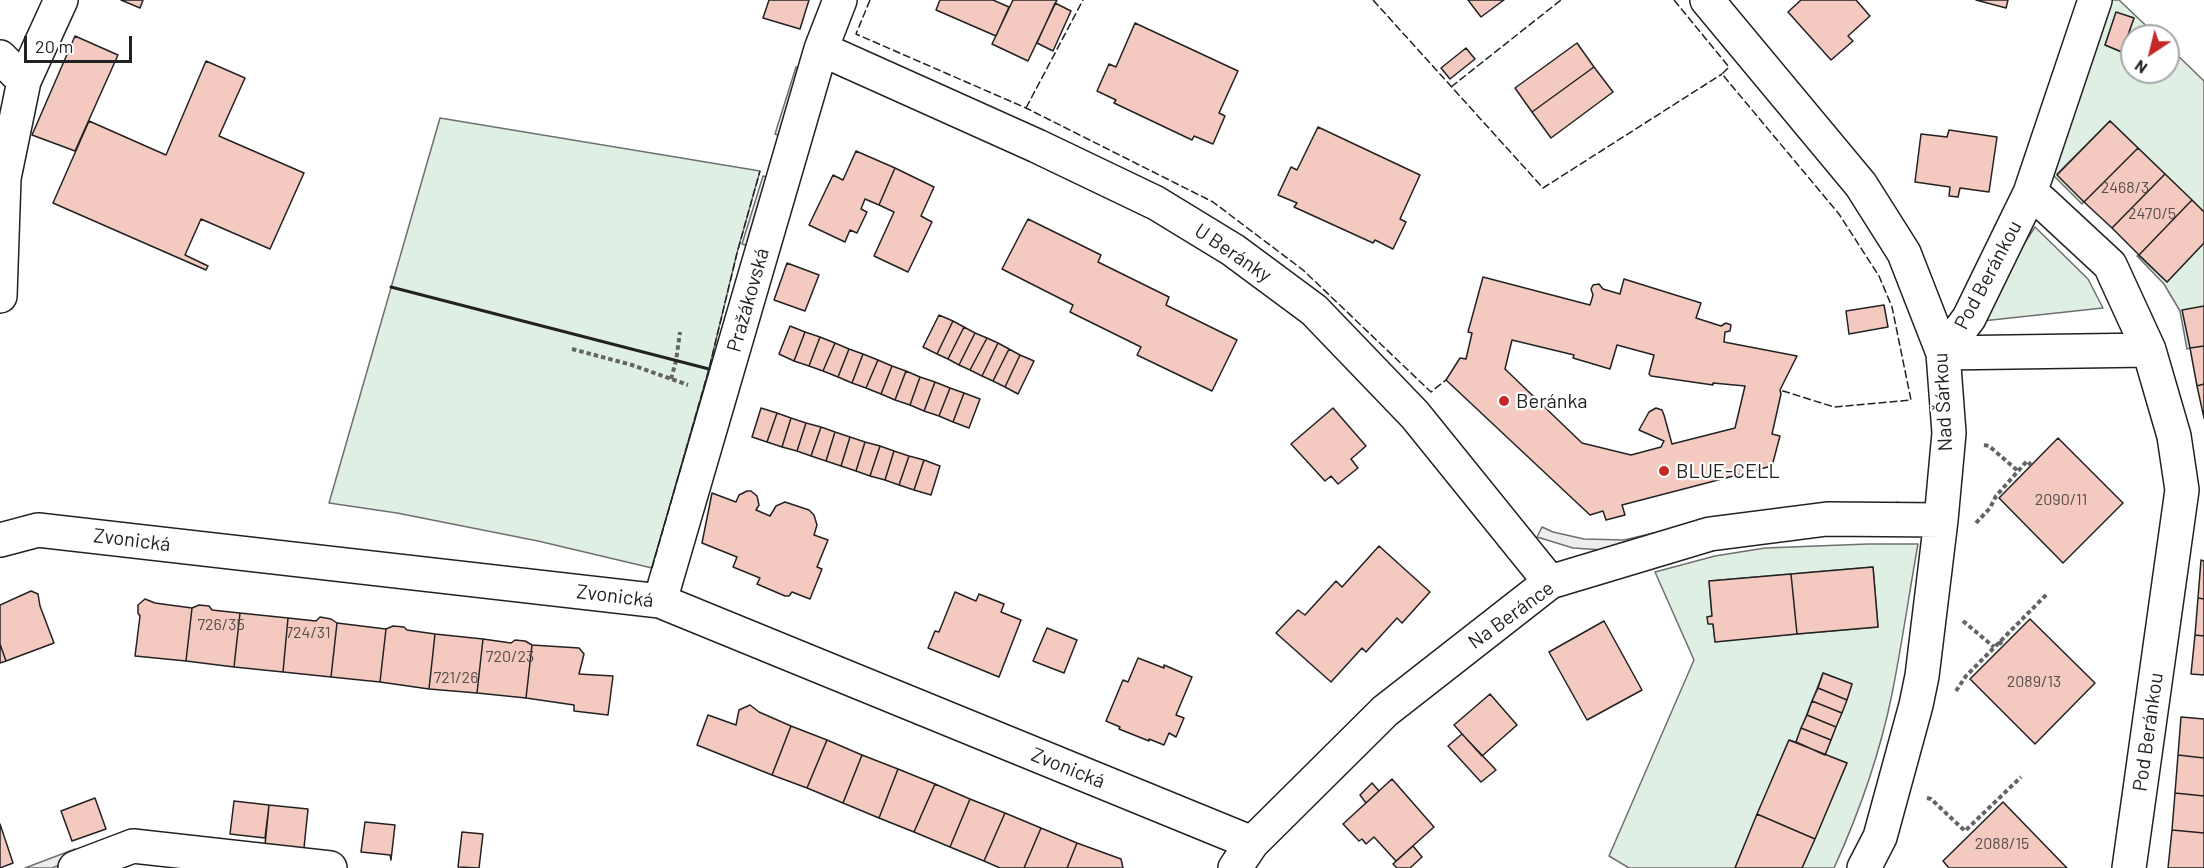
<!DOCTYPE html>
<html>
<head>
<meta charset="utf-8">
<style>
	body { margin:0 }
	#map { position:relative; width:2204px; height:868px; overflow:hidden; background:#fff; font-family:Barlow,sans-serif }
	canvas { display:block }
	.north { position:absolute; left:2120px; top:24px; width:60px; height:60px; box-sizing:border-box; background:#fff; border:2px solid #a7a7a7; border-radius:50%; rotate:215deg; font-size:16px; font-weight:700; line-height:24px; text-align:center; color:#222 }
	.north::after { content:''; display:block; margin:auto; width:21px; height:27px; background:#c62828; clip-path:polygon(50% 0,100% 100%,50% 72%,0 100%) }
	.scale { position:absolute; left:24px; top:36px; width:108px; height:27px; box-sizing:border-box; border:3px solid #222; border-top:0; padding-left:8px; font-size:18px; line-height:21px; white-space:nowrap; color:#222; -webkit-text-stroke:4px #fff; paint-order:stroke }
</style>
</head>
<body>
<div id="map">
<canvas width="2204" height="868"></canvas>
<div class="north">N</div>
<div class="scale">20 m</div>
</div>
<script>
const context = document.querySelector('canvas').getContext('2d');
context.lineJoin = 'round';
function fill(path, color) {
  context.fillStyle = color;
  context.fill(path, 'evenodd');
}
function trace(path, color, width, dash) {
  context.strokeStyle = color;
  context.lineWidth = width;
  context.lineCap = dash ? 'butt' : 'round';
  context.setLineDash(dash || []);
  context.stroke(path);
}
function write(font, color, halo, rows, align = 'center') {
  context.font = font + ' Barlow,sans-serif';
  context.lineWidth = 4.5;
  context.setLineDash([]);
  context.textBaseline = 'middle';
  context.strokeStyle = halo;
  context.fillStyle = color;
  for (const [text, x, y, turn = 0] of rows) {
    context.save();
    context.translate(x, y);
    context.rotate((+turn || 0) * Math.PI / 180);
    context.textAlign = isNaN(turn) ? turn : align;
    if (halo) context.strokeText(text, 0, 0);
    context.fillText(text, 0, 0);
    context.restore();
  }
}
const green = new Path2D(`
	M2110,0H2119L2157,36H2132V72H2168V46L2204,81V212L2110,121L2057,174L2084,201L2082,204L2052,174ZM2116,13L2134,18L2122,52L2105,45Z
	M440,118L760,171L737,253L709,369L652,568L538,541L397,513L329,503Z
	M2035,227L2088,279L2103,308L1973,322Z
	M2204,243V306L2190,348L2187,349L2180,311L2164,284L2137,256L2138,255L2167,282Z
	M1868,544H1918C1909,594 1902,644 1892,694C1880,753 1859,813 1834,868H1802L1847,763L1825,755L1852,684L1823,673L1796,742L1789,740L1735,868H1629L1609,856L1694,660L1655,572L1715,556L1765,548ZM1873,567L1878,627L1715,641L1713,624L1707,617L1712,616L1709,581Z`);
fill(green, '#e0efe3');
trace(green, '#6f6f6f', 1.5);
const parking = new Path2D(`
	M796,67L808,71L786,138L775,134Z
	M763,176L773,179L752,247L742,244Z
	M1898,502L1900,512L1618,551L1573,548L1537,537L1542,527L1553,532L1584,539L1624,540L1717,518L1882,506Z
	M75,849L78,858L52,868H25Z`);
fill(parking, '#ededed');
trace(parking, '#6f6f6f', 1.5);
const building = new Path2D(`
	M121,0H143L140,8Z
	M769,0H809L800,29L763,18Z
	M940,0H993L1009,7L996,36L936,10Z
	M1013,0H1057L1028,61L992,44Z
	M1468,0H1504L1481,17Z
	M1801,0H1856L1870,16L1848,36L1853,41L1831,60L1788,12Z
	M1976,0H2008L2006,8Z
	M1055,3L1071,11L1053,51L1037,43Z
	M2116,12L2134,18L2122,52L2105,45Z
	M1135,23L1238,71L1219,113L1225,116L1213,144L1194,136L1192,140L1114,103L1116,100L1097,91L1109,64L1116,67Z
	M75,36L118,55L75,151L32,135Z
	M1577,43L1594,67L1532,112L1515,88Z
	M1466,48L1475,59L1450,79L1441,68Z
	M206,61L245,78L219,136L304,173L270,249L201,219L185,255L208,266L206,270L53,203L89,121L166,155Z
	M1594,67L1613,92L1551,138L1532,112Z
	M2110,121L2138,148L2084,202L2057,175Z
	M1318,127L1420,175L1400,219L1406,222L1393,249L1375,240L1373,243L1294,207L1297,203L1278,195L1291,167L1297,170Z
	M1949,130L1997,137L1989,192L1960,188L1958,197L1949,196L1950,187L1915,182L1921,134L1947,137Z
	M2138,148L2165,174L2112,228L2084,202Z
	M856,151L895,168L879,205L865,199L861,209L867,212L857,233L850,230L845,242L809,225L833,175L843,180Z
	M895,168L934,187L921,216L932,222L908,272L874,256L894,212L879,205Z
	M2165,174L2192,200L2139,255L2112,228Z
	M2192,200L2204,212V243L2167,282L2139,255Z
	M1028,219L1101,255L1098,262L1169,297L1166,305L1237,340L1212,391L1137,355L1141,347L1070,312L1073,305L1002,269Z
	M787,263L819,275L805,311L774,300Z
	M1483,277L1590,305L1593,295L1591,289L1593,285L1599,284L1603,289L1620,294L1624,279L1701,303L1696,318L1721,326L1726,323L1731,325L1730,331L1725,332L1724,342L1797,356L1780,390L1781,394L1772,434L1780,436L1772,466L1622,505L1625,515L1606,520L1603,511L1590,515L1446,380L1460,358L1466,359L1472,333L1468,332ZM1512,340L1574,355L1573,358L1610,369L1617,345L1654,355L1649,374L1651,376L1713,385V383L1745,386L1735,428L1672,444L1664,415L1662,410L1656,408L1649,412L1639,430L1664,441L1661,447L1631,455L1582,443L1505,369Z
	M1884,305L1888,327L1849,334L1846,311Z
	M2204,306V346L2190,348L2182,310Z
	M939,315L953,321L937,354L923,347Z
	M953,321L964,327L948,359L937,354Z
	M790,326L805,332L794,361L779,354Z
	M964,327L975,333L959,365L948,359Z
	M805,332L820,337L809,366L794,361Z
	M975,333L987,338L970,370L959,365Z
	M820,337L835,343L823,371L809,366Z
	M987,338L998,343L982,376L970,370Z
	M835,343L849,349L838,377L823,371Z
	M998,343L1009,349L993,381L982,376Z
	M2204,346V384L2197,386L2190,348Z
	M849,349L863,354L852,383L838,377Z
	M1009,349L1020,355L1005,387L993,381Z
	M863,354L878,360L866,388L852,383Z
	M1020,355L1034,361L1018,394L1005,387Z
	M878,360L892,366L881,394L866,388Z
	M892,366L906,371L895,400L881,394Z
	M906,371L920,377L910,405L895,400Z
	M920,377L935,382L924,411L910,405Z
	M935,382L950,388L939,416L924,411Z
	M2204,384V418L2197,386Z
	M950,388L964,393L953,422L939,416Z
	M964,393L980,399L969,428L953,422Z
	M761,408L777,413L767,442L752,437Z
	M1333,408L1366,446L1351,459L1358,468L1338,484L1331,476L1325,481L1291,444Z
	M777,413L791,418L782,447L767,442Z
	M791,418L806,423L797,451L782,447Z
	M806,423L821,427L811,456L797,451Z
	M821,427L835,432L826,461L811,456Z
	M835,432L850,437L841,466L826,461Z
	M850,437L865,442L856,471L841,466Z
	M2058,438L2123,503L2063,563L1999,498Z
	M865,442L880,446L870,476L856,471Z
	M880,446L894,451L885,480L870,476Z
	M894,451L909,456L899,485L885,480Z
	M909,456L924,460L914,490L899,485Z
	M924,460L940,466L931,495L914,490Z
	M747,491H751L757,496L759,505L756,510L770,516L776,506L785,502L809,510L814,515L817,525L814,535L828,540L817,567L822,569L810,599L792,592L789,596H785L757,584L760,578L733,567L737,557L702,543L712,493L736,502L739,495Z
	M1379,546L1430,592L1402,623L1397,618L1366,652L1362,648L1331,682L1276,633L1298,610L1305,615L1336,581L1342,587Z
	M2201,560L2204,561V599L2198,598Z
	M1873,567L1878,627L1797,634L1791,574Z
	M1791,574L1797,634L1715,642L1713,624H1708L1707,617L1712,616L1709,581Z
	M31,591L38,594L40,606L54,643L6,661L0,644V605Z
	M955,592L976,601L979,594L1004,604L1001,612L1021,620L999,677L928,648L935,631L939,632Z
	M2198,598L2204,599V636L2195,635Z
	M145,599L155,603L192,608L186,661L135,656L140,616L138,613V605Z
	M199,605L209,606L212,610L240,613L234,667L186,661L192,608Z
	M240,613L288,618L283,672L234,667Z
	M320,617L331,619L337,623L331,677L283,672L288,618L316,621Z
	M2030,619L2095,683L2035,744L1970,679Z
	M1604,621L1642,690L1587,720L1549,652Z
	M337,623L386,629L380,682L331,677Z
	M393,626L404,627L407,630L435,634L429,689L380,682L386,629Z
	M1047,628L1077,640L1064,673L1033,661Z
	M435,634L483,639L477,693L429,689Z
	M2195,635L2204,636V675L2191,674Z
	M483,639L511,643L515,640L525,641L532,645L526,698L477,693Z
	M0,644L6,661L0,663Z
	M532,645L579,648L584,654L579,674L613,676L608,715L574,711V705L526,698Z
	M1138,658L1164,668V665L1192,677L1176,715L1184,718L1176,737L1169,733L1164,745L1149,739V741L1119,729L1120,727L1106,721L1123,680L1128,682Z
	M1823,673L1852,684L1847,700L1818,688Z
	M1818,688L1847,700L1842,713L1812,701Z
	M1490,694L1517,725L1482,756L1454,725Z
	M1812,701L1842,713L1836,727L1807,715Z
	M750,705L759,712L791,726L772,775L697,745L708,715L736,725L739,710Z
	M1807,715L1836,727L1831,740L1801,728Z
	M2181,717L2204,719V758L2178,755Z
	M791,726L827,740L807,788L772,775Z
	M1801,728L1831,740L1825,755L1796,742Z
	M1462,734L1496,770L1481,782L1448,746Z
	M827,740L862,755L843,803L807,788Z
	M1789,740L1847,763L1815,839L1757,814Z
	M862,755L898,769L879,818L843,803Z
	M2178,755L2204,758V796L2175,793Z
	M898,769L935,784L914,832L879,818Z
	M1392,779L1434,827L1396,861L1374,837L1366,844L1362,839L1359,841L1343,824Z
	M1372,783L1379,791L1366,803L1360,795Z
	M935,784L970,799L950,847L914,832Z
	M2175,793L2204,796V833L2172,830Z
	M95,798L106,829L72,841L61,811Z
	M970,799L1005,813L984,861L950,847Z
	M234,801L269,805L265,838L230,834Z
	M2003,802L2067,868H1949L1943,861Z
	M269,805L308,809L304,848L265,845Z
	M1005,813L1041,828L1024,868H1000L984,861Z
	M1757,814L1815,839L1802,868H1735Z
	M365,822L395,825L391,860L390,855L361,852Z
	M0,824L13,863L0,868Z
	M1041,828L1077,843L1067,868H1024Z
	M2172,830L2204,833V868H2168Z
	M462,832L483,834L479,868L458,867Z
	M1077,843L1121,859L1123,868H1067Z
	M1413,846L1422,857L1410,868H1397L1393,864Z`);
fill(building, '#f3c9c0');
trace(building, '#222', 1.5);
const minor = new Path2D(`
	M1707,0L1861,185L1904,253L1943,353L1949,433L1941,520L1922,676L1916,705L1880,837L1864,868
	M821,49L1037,146L1156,203L1233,250L1314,310L1415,415L1550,582
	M0,57L24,81
	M2041,201L2110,265L2149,350L2174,436L2182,490L2129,868
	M0,296L4,178L24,81L61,0
	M1943,353L1969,318L2030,193L2095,0
	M1943,353L2149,350
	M0,540L38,530L660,601L1252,843
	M660,601L821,49L840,0
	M75,868L133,846L330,868
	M1235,868L1252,843L1385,711L1550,582L1710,534L1827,519L1941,520`);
trace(minor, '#222', 36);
trace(new Path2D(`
	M572,349L632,365L688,385
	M671,379L676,361L680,332
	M1984,445L1989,446L2018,471
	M1976,523L1990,508L1996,496L2027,461L2031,465
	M1963,621L1994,647
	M1999,641L2003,646
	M1956,691L1966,676L2048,593
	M1927,798L1931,799L1965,831L2021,777`), '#646464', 4, [4.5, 3]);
trace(minor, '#fff', 33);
trace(new Path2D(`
	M870,0L856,34L1026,108L1213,202L1303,270L1431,392L1446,380
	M1373,0L1543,188L1722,74
	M1674,0L1729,67L1722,74L1839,214L1879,276L1892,307L1911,400L1834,407L1780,390
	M1451,87L1561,0
	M1026,108L1083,0
	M652,568L709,369L737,253L760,171`), '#222', 1.5, [8, 3]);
trace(new Path2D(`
	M391,287L709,369`), '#222', 3);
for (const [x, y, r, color] of [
	[1504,401,6,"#c62828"],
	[1664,471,6,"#c62828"]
]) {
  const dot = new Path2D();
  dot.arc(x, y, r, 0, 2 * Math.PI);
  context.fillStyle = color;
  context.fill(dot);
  trace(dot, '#fff', 2);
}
write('16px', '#564c4a', null, [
	["2468/3",2125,188],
	["2470/5",2152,214],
	["2090/11",2061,500],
	["726/35",221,625],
	["724/31",308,633],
	["720/23",510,657],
	["721/26",456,678],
	["2089/13",2034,682],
	["2088/15",2002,844]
]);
write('20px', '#222', '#fff', [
	["U Beránky",1233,253,34],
	["Pod Beránkou",1988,275,-62],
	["Pražákovská",748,300,-74],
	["Nad Šárkou",1943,402,-93],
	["Zvonická",132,540,7],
	["Zvonická",615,596,7],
	["Na Beránce",1511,615,-36],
	["Pod Beránkou",2148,732,-82],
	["Zvonická",1068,768,22]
]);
write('20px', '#222', '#fff', [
	["Beránka",1516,401],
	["BLUE-CELL",1676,471]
], 'left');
</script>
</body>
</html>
